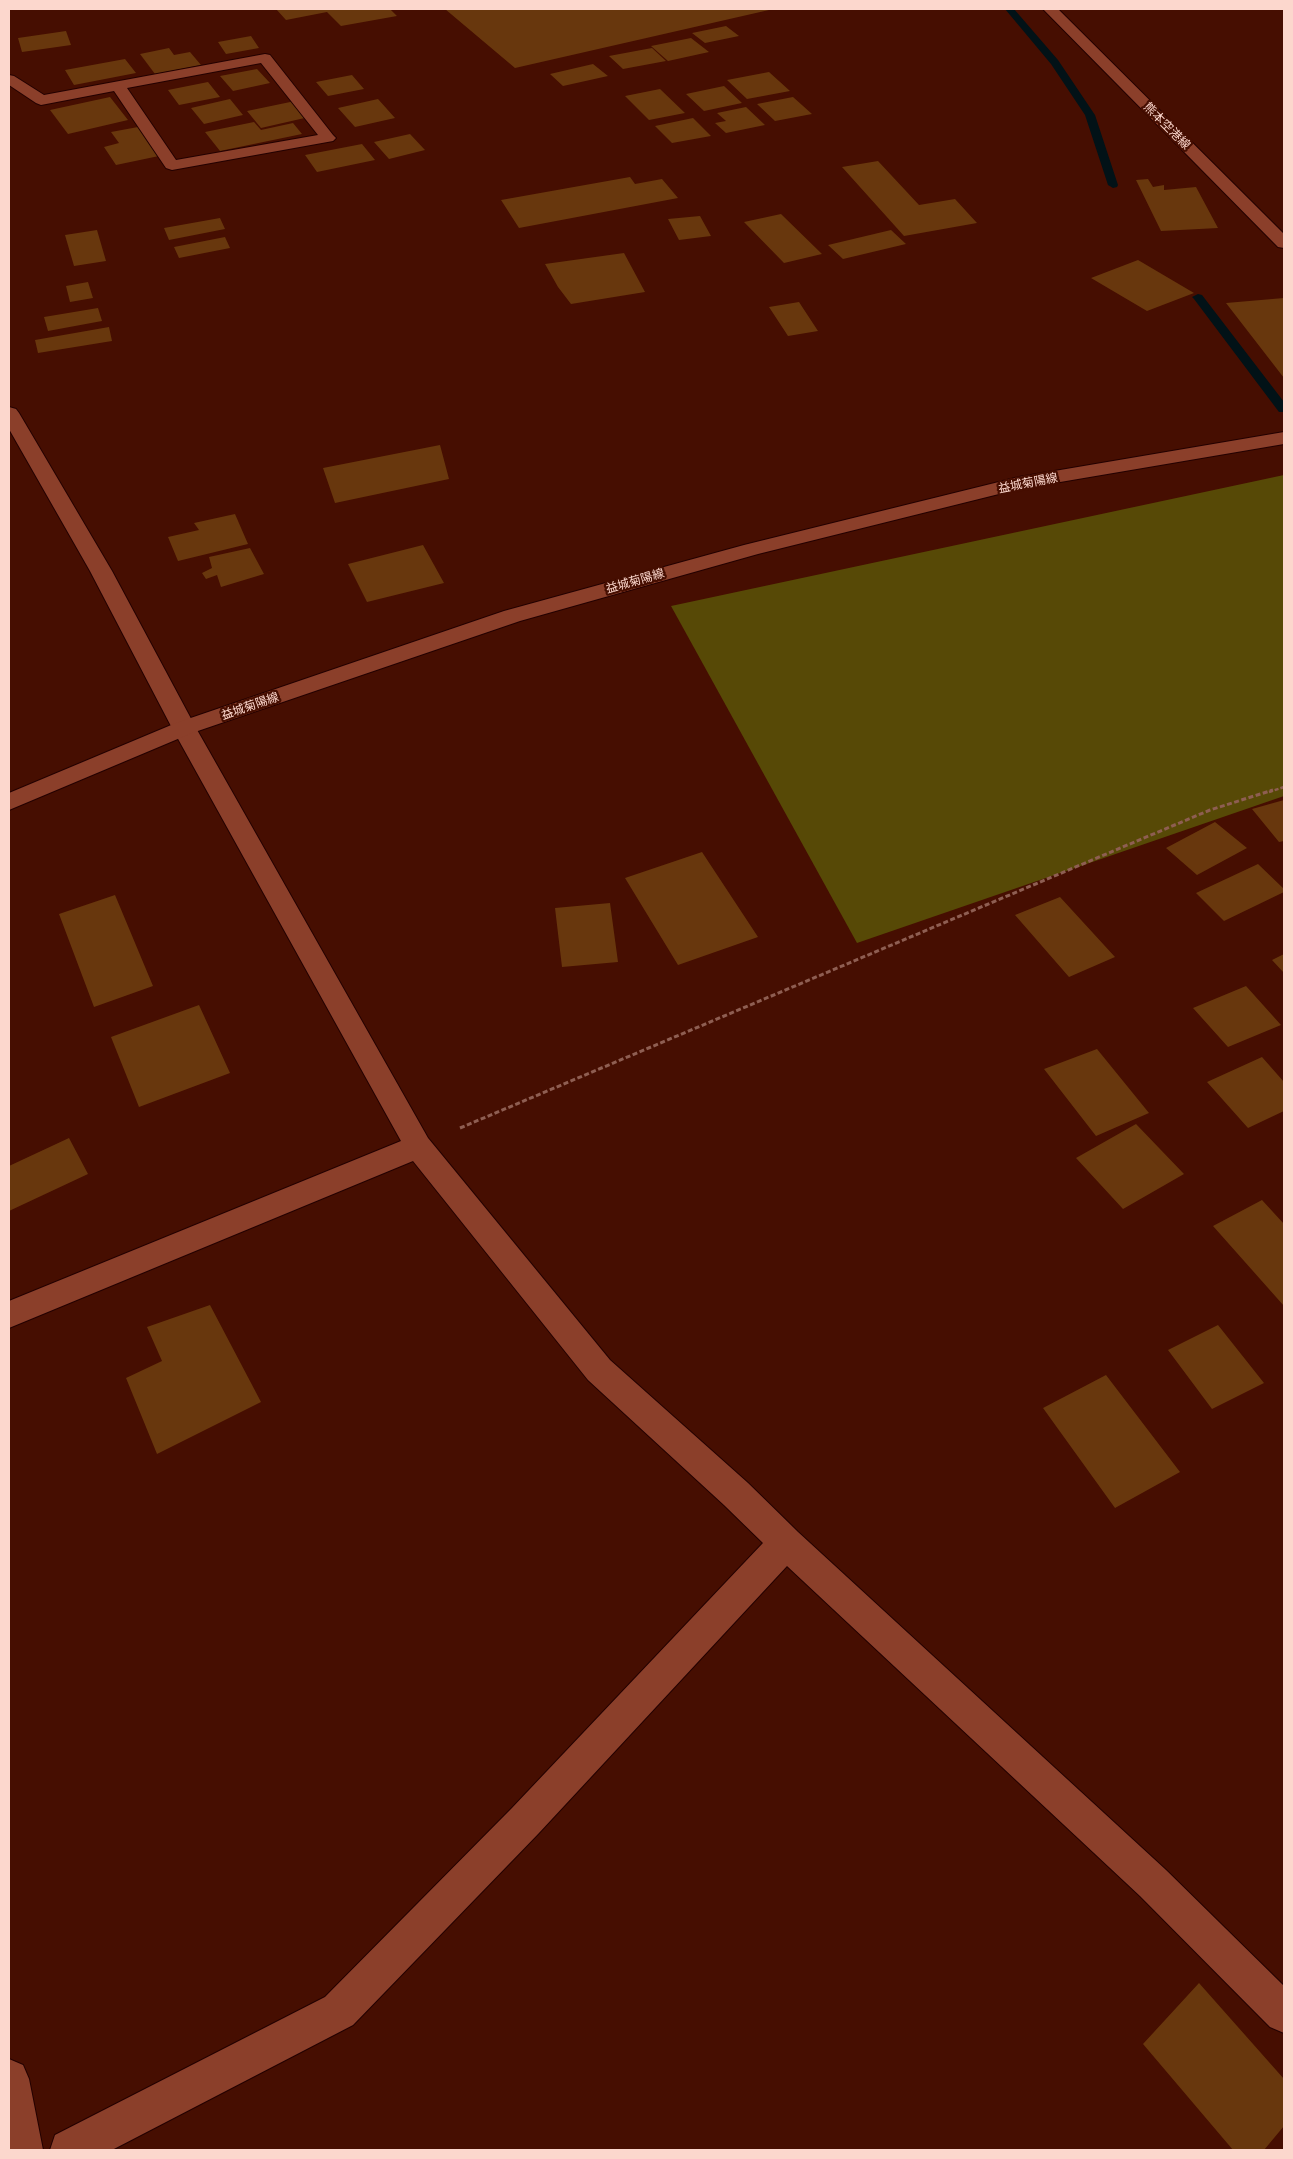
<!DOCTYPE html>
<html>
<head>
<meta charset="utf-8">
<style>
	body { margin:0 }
	#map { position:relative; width:1293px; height:2159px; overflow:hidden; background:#460e01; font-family:Commissioner,sans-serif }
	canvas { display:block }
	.frame { position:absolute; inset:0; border:10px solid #fcd7cd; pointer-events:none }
</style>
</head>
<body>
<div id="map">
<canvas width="1293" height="2159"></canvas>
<div class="frame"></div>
</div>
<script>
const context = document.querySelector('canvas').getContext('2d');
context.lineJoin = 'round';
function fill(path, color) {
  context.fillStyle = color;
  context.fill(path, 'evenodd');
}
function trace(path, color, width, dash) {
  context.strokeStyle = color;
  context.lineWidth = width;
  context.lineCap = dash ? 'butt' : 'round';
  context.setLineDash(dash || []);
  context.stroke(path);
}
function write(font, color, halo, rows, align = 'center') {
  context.font = font + ' Commissioner,"Noto Sans JP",sans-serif';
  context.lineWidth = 4.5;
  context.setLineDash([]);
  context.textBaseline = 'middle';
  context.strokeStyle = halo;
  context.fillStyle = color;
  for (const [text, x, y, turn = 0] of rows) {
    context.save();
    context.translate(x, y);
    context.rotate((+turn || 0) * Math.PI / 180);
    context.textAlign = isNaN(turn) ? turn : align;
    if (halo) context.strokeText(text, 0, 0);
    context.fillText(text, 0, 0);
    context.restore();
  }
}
fill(new Path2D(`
	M1284,475V796L857,943L671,606Z`), '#574906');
fill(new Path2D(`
	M1005,9H1014L1058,60L1095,115L1118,185L1117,187L1113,188L1108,185L1085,115L1051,64Z
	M1198,294L1202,295L1284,402V412H1279L1194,299L1192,297Z`), '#021217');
fill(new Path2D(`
	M276,9H390L397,16L341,26L327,12L286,20Z
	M445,9H769V10L515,68Z
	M726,26L739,36L705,43L692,33Z
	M66,31L71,45L22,52L18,38Z
	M251,36L259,48L226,54L218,42Z
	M691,38L709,52L668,61L651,46Z
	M169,48L174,55L190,52L201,65L155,74L140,54Z
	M652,48L666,61L623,69L609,56Z
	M125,59L136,73L74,85L65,70Z
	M593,64L608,76L563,86L550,74Z
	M257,69L270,83L233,91L220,76Z
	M769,72L790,91L747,99L727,80Z
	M352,75L364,89L328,96L316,82Z
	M208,82L220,97L179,105L168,90Z
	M724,86L742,103L704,111L686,94Z
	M660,89L685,113L649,120L625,96Z
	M110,97L128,120L68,134L50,110Z
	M793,97L812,114L775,121L757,104Z
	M230,99L243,115L204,124L191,108Z
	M378,99L395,118L355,127L338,108Z
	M295,101L309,117L261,128L247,111Z
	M746,107L765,125L726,133L715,123L726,121L717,113Z
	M693,118L711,136L672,143L655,126Z
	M254,122L261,130L293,123L302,134L220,151L205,132Z
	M138,127L159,156L116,165L104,147L119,143L111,132Z
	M410,134L425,150L389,159L374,142Z
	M362,144L375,160L317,172L305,155Z
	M878,161L919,205L955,199L977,223L904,236L842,167Z
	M630,177L635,184L662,179L678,198L519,228L501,200Z
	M1148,179L1153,187L1164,185V190L1196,187L1218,228L1161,231L1136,180Z
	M781,214L822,254L784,263L744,222Z
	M700,216L711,236L679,240L668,219Z
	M220,218L225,229L169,240L164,228Z
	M97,230L106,261L74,266L65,235Z
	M891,230L906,244L843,259L828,245Z
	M225,237L230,248L179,258L174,247Z
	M624,253L645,292L571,304L558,287L545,264Z
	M1138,260L1194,293L1147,311L1091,278Z
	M88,282L93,298L70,302L66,286Z
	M1284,298V378L1226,303Z
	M799,302L818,331L788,336L769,307Z
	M98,308L102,321L48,331L44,317Z
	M109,327L112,341L38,353L35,340Z
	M440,445L449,479L335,503L323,468Z
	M235,514L248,544L178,561L168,537L199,530L194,523Z
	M423,545L444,583L367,602L348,564Z
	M250,548L264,574L221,587L217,575L206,579L202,573L212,568L209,557Z
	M1284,800V841L1279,842L1252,809Z
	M1215,822L1247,848L1197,875L1166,848Z
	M702,852L758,937L678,965L625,878Z
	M1258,864L1284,889V892L1224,921L1196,893Z
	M115,895L153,986L94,1007L59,914Z
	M1060,897L1115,957L1069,977L1015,915Z
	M610,903L618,962L562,967L555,908Z
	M1284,954V973L1272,960Z
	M1246,986L1281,1025L1228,1047L1193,1008Z
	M199,1005L230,1073L139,1107L111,1037Z
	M1097,1049L1149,1113L1096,1136L1044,1069Z
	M1262,1057L1284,1082V1111L1248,1128L1207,1082Z
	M1136,1124L1184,1174L1123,1209L1076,1158Z
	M69,1138L88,1174L9,1211V1166Z
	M1262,1200L1284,1224V1306L1213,1226Z
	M210,1305L261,1402L157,1454L126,1378L162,1361L147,1327Z
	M1218,1325L1264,1383L1212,1409L1168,1350Z
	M1106,1375L1180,1472L1115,1508L1043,1408Z
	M1199,1983L1284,2079V2126L1264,2150H1233L1143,2044Z`), '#68370d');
const minor = new Path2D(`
	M265,54L270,55L333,135L336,138L333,141L172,170L166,168L114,91L41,105L36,103L9,85V75L14,76L44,95ZM261,63L318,135L176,160L127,88Z
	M9,407L16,409L19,413L112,571L196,728L428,1138L610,1360L748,1483L798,1532L1166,1870L1284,1986V2033L1270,2027L1140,1896L787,1566L538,1834L353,2025L112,2150H50L55,2135L325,1997L512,1808L763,1543L724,1505L588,1380L413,1161L9,1328V1301L401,1141L172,728L90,571L9,429Z
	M9,2059L23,2065L29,2079L43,2150H9Z`);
const secondary = new Path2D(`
	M1043,9H1058L1284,234V248L1278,247Z
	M1284,432V444L1019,489L758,554L520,621L192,733L9,810V793L176,723L504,611L744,545L1019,477Z`);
trace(minor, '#230100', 2);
trace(secondary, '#230100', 2);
trace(new Path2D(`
	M1269,792L1284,787`), '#8e5e52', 2.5, [4, 2]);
trace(new Path2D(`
	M460,1128L1210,810L1273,790`), '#8e5e52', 3, [5, 2.5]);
fill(minor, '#8b3f2a');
fill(secondary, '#8b3f2a');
write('12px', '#fcd7cd', '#460e01', [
	["熊本空港線",1167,126,45],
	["益城菊陽線",1028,483,-11],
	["益城菊陽線",635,581,-16],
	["益城菊陽線",250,706,-19]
]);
</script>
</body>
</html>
